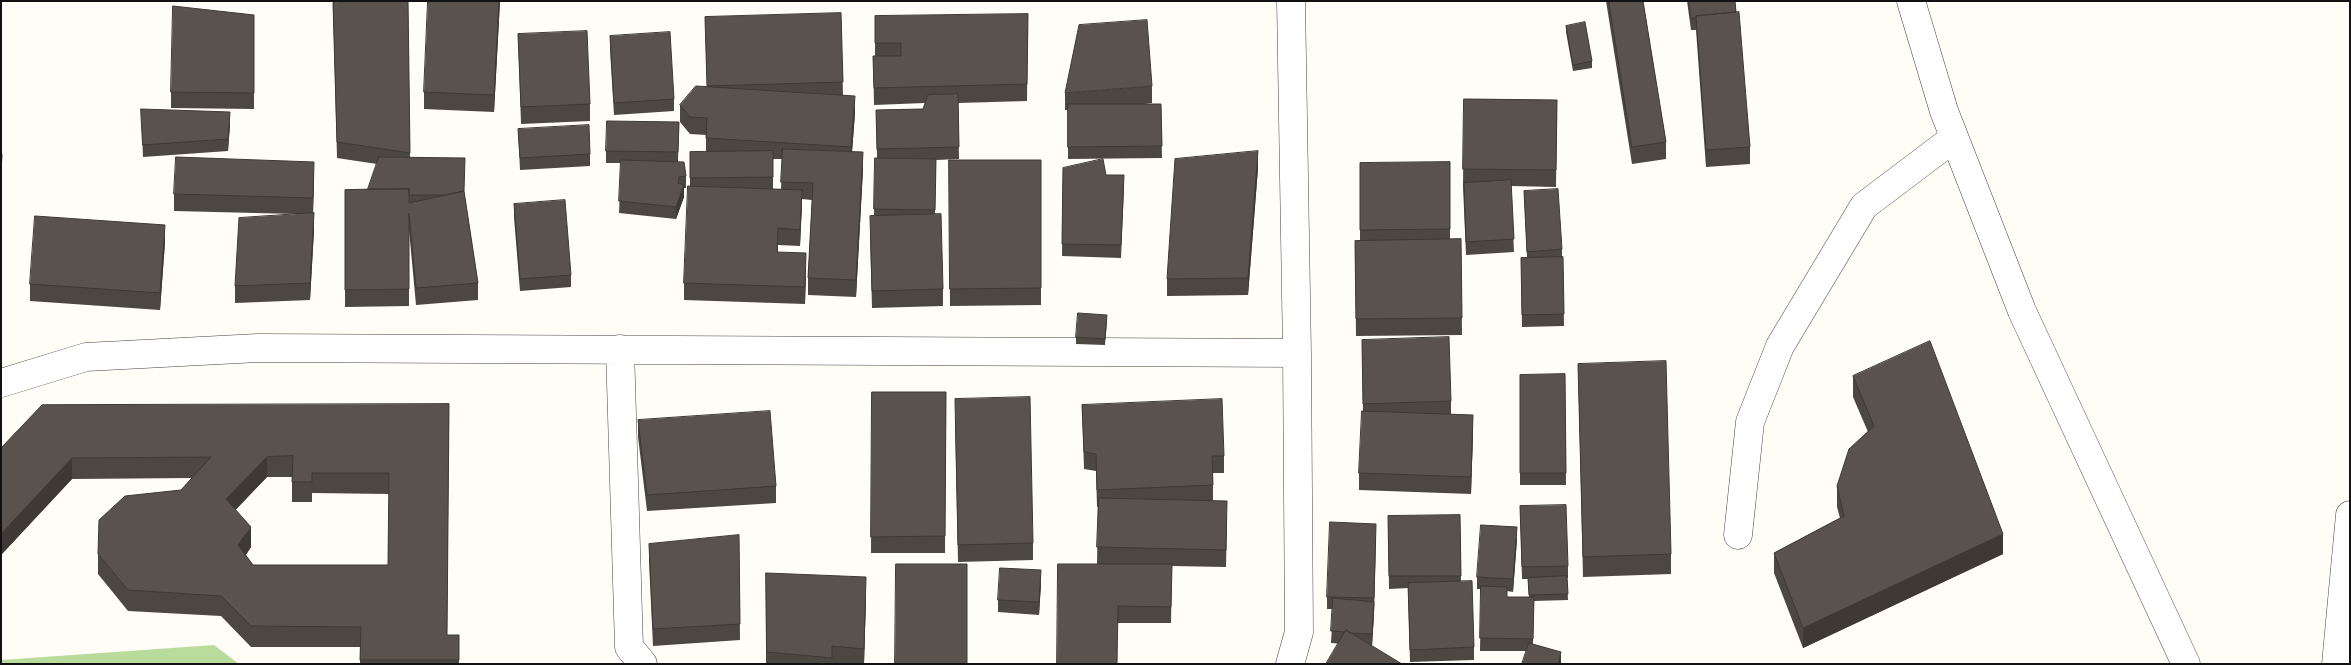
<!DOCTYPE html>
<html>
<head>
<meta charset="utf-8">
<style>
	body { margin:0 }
	#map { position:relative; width:2351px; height:665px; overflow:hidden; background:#fffdf5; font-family:Literata,serif }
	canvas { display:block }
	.frame { position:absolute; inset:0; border:2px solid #111; pointer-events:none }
</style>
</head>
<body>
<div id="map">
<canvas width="2351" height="665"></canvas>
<div class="frame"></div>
</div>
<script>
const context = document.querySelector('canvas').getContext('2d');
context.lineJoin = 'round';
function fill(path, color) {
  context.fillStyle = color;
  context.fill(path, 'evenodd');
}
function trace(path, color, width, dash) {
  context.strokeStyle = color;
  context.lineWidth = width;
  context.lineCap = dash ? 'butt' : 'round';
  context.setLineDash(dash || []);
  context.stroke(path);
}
fill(new Path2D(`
	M214,645L239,664H1V660Z`), '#b9dc9c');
const minor = new Path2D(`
	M1911,1L1944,111L2022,311L2186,664
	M620,349L629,647L643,664
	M1,383L86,357L258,348L1297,353
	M1738,535L1750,422L1780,346L1864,206L1954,138
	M1290,664L1299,632L1297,353L1291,1
	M2336,664L2350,515`);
trace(minor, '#444', 29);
trace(minor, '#fff', 28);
fill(new Path2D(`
	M408,1L410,157L464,192L478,283V300L416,305L409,230V306L345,307V190L368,189L377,164L337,158L333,3Z
	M500,1L494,112L424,109V92Z
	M1606,1H1643L1666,142V159L1632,164Z
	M1687,1H1735L1750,147V164L1706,167L1696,30H1691Z
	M841,13L843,95L855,113L852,152L863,169L856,297L808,295V278L812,200L802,199L800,246L778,245V252L806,270L805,304L684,300V283L690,186V152H706V135L690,134L680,122V105L707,87L705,17ZM773,159H782L781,189H773Z
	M1028,14L1027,101L958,103L959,159L936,160L935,214L943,289V306L872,308L870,232L874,216L875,158H877L876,110L923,109L925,103L874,105L873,56H875V16Z
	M254,15V109L171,108V92Z
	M1566,26L1592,61V68L1573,71L1566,32Z
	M518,34L590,104V121L521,124Z
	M610,36L674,99V111L614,115L610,49Z
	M1152,86V103L1144,104H1161L1162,158L1068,159V110H1065V93Z
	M1464,99L1557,100L1556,187L1511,186L1514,252L1466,255L1463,186Z
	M141,109L230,124L228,151L143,157Z
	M679,122L678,162L686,176V188H684V197L676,219L619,213L621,163H606V151Z
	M518,129L590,154V166L520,170Z
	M949,160H1041V305L950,306Z
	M1450,162V239H1461L1462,335L1356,336L1355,241H1360V163Z
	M1063,168L1106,175L1124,187L1121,258L1062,256Z
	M1258,168L1248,295L1167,296V279Z
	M314,178L313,213L314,230L310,300L235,303V286L296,214L174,211V194Z
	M1524,191L1562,249V257H1563L1564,326L1522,327L1521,270L1527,258Z
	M514,204L571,275V287L520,291L514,217Z
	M165,242L160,310L30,301V284Z
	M1107,321L1105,345L1076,344V337Z
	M1362,340L1451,401V414L1473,432L1471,494L1359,490V473L1363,411Z
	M1578,364L1671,554V574L1583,577Z
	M1565,374L1566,485H1520V375Z
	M1853,376L2003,554L1803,648L1774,573V553L1840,518L1837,507V486L1868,432L1853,397Z
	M872,392H946L945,553H871Z
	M449,404L447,635H459V664H360V647H251L221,616L128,611L98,574V554L181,490L192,478L72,479L1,555V448ZM267,477H292V502H312V493L389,494L388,565H253L246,555L251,547L235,510Z
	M1082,405L1224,456V473H1213V501L1227,518L1226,567L1172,566L1171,623H1118L1057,664L1121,564H1097L1098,507H1097L1096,471L1084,469Z
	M955,416L1033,543V560L958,562Z
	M638,420L776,486V503L647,511L638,437Z
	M1520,506L1568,566V578H1567L1568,600L1534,601L1533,644L1561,664L1526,651H1480L1481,589H1477V577L1517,539L1513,592L1507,591V597H1529L1528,579H1522Z
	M1460,515L1461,581L1474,647V660L1410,662L1408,588L1389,589L1388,516Z
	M739,535L740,640L653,646L649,561V544Z
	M1376,536L1374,614L1372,646L1331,643L1333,609H1327V597Z
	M766,573L866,594L864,664H766Z
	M1041,583L1039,615L998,612V600Z`), '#4d4742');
fill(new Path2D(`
	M499,1H500L494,112V95Z
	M855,96V113L851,164V147Z
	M230,112V124L228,151V139Z
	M1258,151V168L1248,295V278Z
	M863,152V169L856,297V280Z
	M2,154V171L1,190V173Z
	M314,162V178L313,215V198Z
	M684,185V197L676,219V207Z
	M802,190V206L800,246V230Z
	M314,213V230L310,300V283Z
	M165,225V242L160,310V293Z
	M806,253V270L805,304V287Z
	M1473,415V432L1471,494V477Z
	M267,457V477L226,520V499Z
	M72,458V479L1,555V534Z
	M1376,524L1374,614L1372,646V634L1374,607Z
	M251,527V547L238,565V545Z
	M1517,527V539L1513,592V579Z
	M2003,534V554L1803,648V628Z
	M1041,570V583L1039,615V602Z
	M866,577V594L864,664V649Z
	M1561,652V664H1558Z`), '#3f3936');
const building = new Path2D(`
	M347,1H408L410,153L337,142L333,3Z
	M428,1H499L494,95L424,92Z
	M1609,1H1643L1666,142L1632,147Z
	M1689,1H1735L1736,12L1696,16V18H1691Z
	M173,6L254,15V93L171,92Z
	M1739,12L1750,147L1706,150L1696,16Z
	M841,13L843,82L707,86L705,17Z
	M1028,14L1027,84L874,88L873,56H901V43H875V16Z
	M1147,20L1152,86L1065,93L1079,25Z
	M1585,22L1592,61L1573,65L1566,26Z
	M587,31L590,104L521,107L518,34Z
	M670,32L674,99L614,103L610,36Z
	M696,86L855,96L851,147L706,138L707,118L690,117L680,105Z
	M958,94L959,147L877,149L876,110L923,109L928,95Z
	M1464,99L1557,100L1556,170L1463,169Z
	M1068,104H1161L1162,146L1068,147Z
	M141,109L230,112L228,139L143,145Z
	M607,121L679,122L678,152L606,151Z
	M589,125L590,154L520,158L518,129Z
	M783,149L863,152L856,280L808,278L813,183L781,182Z
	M773,151V177L690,178V152Z
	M1258,151L1248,278L1167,279L1175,159Z
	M1,154H2L1,173Z
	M176,157L314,162L313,198L174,194Z
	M379,157L465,158L464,191L445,195H409V189H368Z
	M875,158L936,159L935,210L874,209Z
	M1103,159L1106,175H1124L1121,245L1062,244L1063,168Z
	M621,160L684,162L686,176L679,177L678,183L684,185L676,207L619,201Z
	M949,160H1041V288L950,289Z
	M1450,162V229L1360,230V163Z
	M1511,180L1514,239L1466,242L1464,183Z
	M688,186L802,190L800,230L778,228L777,252L806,253L805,287L684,283Z
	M409,189V203L464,191L478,283L416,288L409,213V289L345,290V190Z
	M1558,189L1562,249L1527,252L1524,191Z
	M565,200L571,275L520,279L514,204Z
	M314,213L310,283L235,286L239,218Z
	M941,214L943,289L872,291L870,216Z
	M35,216L165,225L160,293L30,284Z
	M1461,239L1462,318L1356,319L1355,241Z
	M1563,257L1564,314L1522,315L1521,258Z
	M1078,313L1107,315L1105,339L1076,337Z
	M1449,337L1451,401L1363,404L1362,340Z
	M1930,341L2003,534L1803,628L1774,553L1844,516L1837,486L1849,449L1874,426L1853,376Z
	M1666,361L1671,554L1583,557L1578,364Z
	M1565,374L1566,473H1520V375Z
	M872,392H946L945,536L871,537Z
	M1030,397L1033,543L958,545L955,399Z
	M1222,399L1224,456H1212L1213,485L1097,490L1096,454L1084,452L1082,405Z
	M449,404L447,635H459V660H360L361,627L251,626L221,596L128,590L98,554L99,520L125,496L181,490L211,457L72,458L1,534V448L42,405ZM293,456L292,482H312V473H389L388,565H253L238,545L251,527L226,499L267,457Z
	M770,411L776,486L647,495L638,420Z
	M1362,411L1473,415L1471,477L1359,473Z
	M1099,498L1227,501L1226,550L1097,547Z
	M1566,505L1568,566L1522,567L1520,506Z
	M1460,515L1461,576H1389L1388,516Z
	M1330,522L1376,524L1374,598L1327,597Z
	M1481,525L1517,527L1513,579L1477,577Z
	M739,535L740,624L653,629L649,544Z
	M896,564H967V664H895Z
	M1058,564H1172L1171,607L1118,606L1117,664H1057Z
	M1000,568L1041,570L1039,602L998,600Z
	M766,573L866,577L864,649L832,646V658L767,652Z
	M1567,576L1568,594L1529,595L1528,578Z
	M1472,581L1474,647L1410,650L1408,583Z
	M1481,586L1507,587V597H1534L1533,639L1480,638Z
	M1333,598L1374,602L1372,634L1350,633L1346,630L1345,632L1331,631Z
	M1346,630L1402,664H1326Z
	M1529,643L1561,652L1558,664H1522Z`);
fill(building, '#5a524d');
trace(building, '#3f3936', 1);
</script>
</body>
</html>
